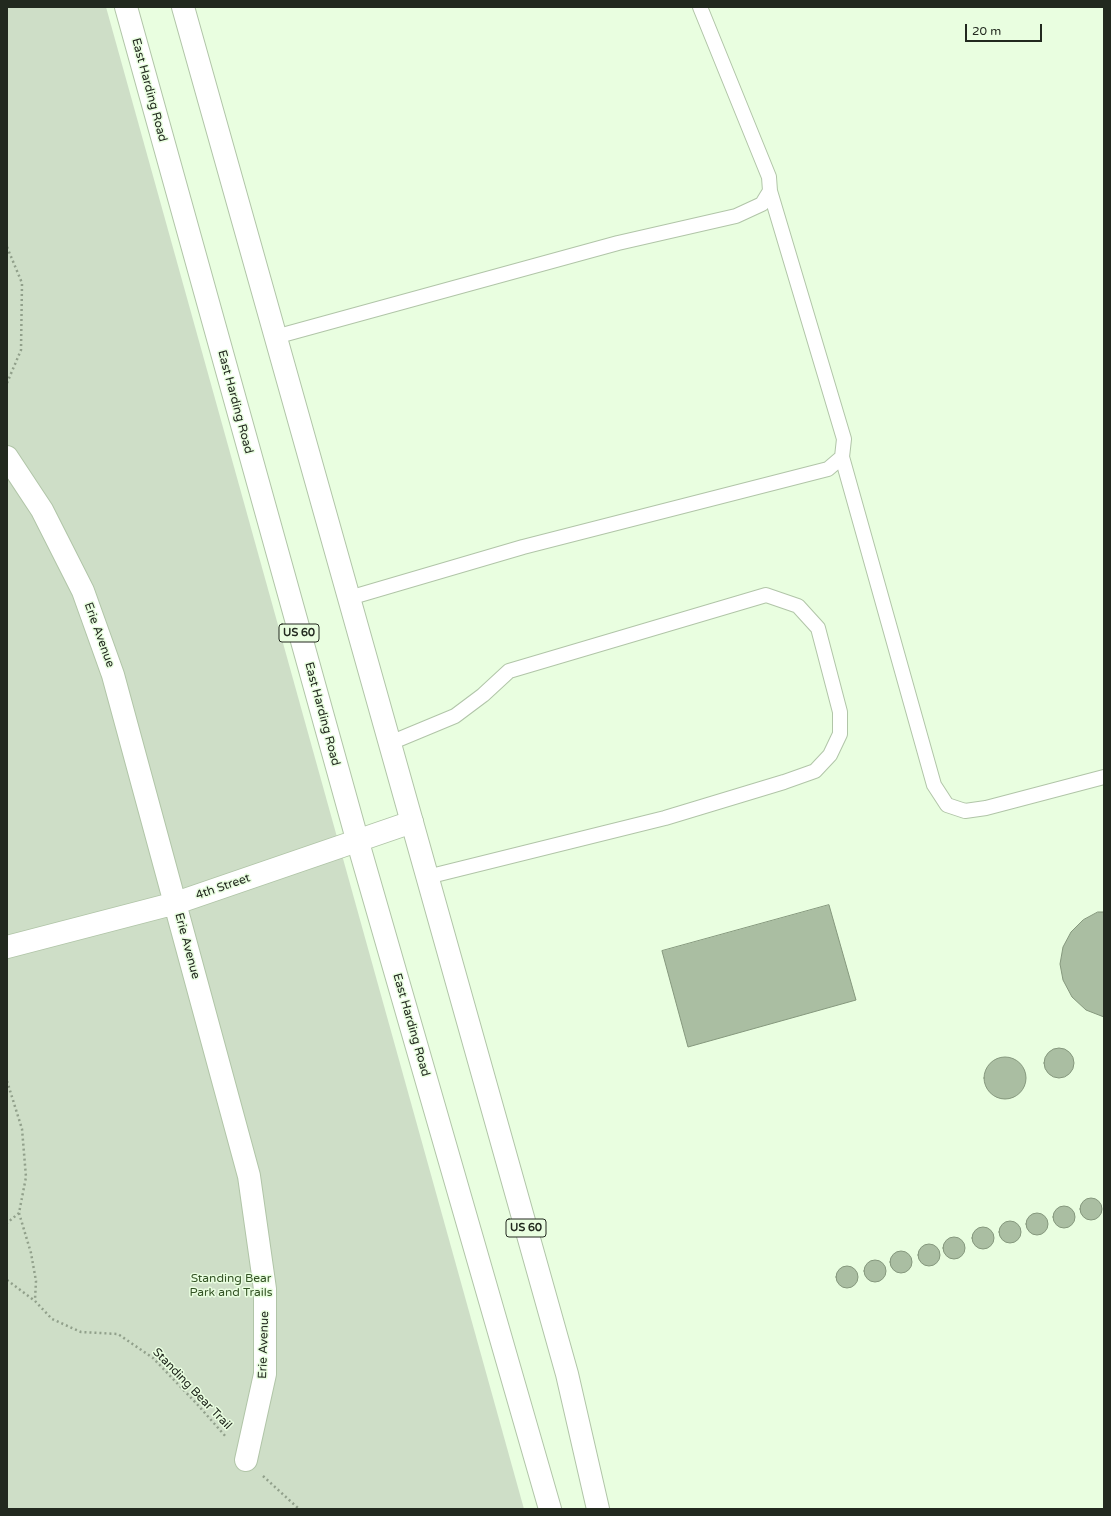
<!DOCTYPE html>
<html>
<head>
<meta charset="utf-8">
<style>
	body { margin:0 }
	#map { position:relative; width:1111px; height:1516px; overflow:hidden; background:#e9fee0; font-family:"Varela Round",sans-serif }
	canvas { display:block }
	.frame { position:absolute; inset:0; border:8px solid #22291f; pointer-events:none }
	.scale { position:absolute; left:965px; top:24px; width:77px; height:18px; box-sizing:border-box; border:2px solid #22291f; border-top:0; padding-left:5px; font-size:12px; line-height:14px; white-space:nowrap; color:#22291f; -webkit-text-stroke:3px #e9fee0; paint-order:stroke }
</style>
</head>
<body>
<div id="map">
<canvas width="1111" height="1516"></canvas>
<div class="frame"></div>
<div class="scale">20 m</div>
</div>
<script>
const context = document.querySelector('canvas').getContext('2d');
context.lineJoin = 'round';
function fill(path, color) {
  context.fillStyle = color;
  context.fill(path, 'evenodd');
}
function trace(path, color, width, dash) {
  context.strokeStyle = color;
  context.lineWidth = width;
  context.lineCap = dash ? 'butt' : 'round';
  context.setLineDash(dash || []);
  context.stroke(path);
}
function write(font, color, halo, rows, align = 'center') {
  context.font = font + ' "Varela Round",sans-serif';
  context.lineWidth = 3;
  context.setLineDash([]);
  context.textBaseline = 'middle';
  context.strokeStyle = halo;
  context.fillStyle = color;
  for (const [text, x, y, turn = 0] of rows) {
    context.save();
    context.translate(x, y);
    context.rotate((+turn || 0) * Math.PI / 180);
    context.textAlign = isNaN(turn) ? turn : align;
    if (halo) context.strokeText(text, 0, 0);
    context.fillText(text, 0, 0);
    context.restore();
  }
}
fill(new Path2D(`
	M7,7H106L524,1509H7Z`), '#cedec7');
const building = new Path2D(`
	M829,905L856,1000L688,1047L662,951Z
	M1098,912H1104V1017L1086,1010L1072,997L1063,980L1060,964L1063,947L1071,932L1083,920Z
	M1044 1063a15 15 0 1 1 30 0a15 15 0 1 1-30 0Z
	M984 1078a21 21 0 1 1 42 0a21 21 0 1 1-42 0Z
	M1080 1209a11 11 0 1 1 22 0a11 11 0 1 1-22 0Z
	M1053 1217a11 11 0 1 1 22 0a11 11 0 1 1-22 0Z
	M1026 1224a11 11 0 1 1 22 0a11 11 0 1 1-22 0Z
	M999 1232a11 11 0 1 1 22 0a11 11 0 1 1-22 0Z
	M972 1238a11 11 0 1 1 22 0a11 11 0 1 1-22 0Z
	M943 1248a11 11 0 1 1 22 0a11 11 0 1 1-22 0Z
	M918 1255a11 11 0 1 1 22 0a11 11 0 1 1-22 0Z
	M890 1262a11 11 0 1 1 22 0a11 11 0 1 1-22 0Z
	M864 1271a11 11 0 1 1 22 0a11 11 0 1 1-22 0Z
	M836 1277a11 11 0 1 1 22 0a11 11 0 1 1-22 0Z`);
fill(building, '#aabea2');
trace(building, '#85987d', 1);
const service = new Path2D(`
	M275,337L618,243L736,216L762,204L770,191L769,177L700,7
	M842,457L934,785L947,805L965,811L986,808L1104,777
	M349,598L523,547L828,469L842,457L844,439L770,191
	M390,743L455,716L483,695L509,671L766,595L798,606L818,628L840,712V734L830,755L815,771L784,782L665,818L427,877`);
const minor = new Path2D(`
	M7,457L42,510L83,591L113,675L249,1176L265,1289V1374L246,1460
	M7,947L176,903L412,822`);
const primary = new Path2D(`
	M126,7L357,839L550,1509
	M183,7L567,1374L598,1509`);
trace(service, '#b1c5a8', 16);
trace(minor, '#b1c5a8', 24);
trace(primary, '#b1c5a8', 24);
trace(new Path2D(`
	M7,247L22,283L21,350L7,383
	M7,1081L22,1129L26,1177L19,1213L7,1223
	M19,1213L31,1253L36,1281L35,1300
	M7,1280L35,1301L52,1319L81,1332L118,1334L153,1358L196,1403L227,1438
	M263,1476L299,1509`), '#91a08b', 2.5, [2, 3]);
trace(service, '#fff', 14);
trace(minor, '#fff', 22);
trace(primary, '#fff', 22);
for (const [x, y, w] of [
	[299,633,40],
	[526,1228,40]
]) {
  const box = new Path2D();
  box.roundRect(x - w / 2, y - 9, w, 18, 3);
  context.fillStyle = '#e9fee0';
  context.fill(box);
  trace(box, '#22291f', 1);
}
write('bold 11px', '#22291f', null, [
	["US 60",299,633],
	["US 60",526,1228]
]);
write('12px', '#22291f', '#e9fee0', [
	["East Harding Road",149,90,75],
	["East Harding Road",235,402,75],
	["Erie Avenue",99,635,70],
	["East Harding Road",322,714,75],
	["4th Street",223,887,-19],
	["Erie Avenue",187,946,75],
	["East Harding Road",411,1025,74],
	["Erie Avenue",264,1345,-88],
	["Standing Bear Trail",192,1389,46]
]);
write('12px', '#345325', '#e9fee0', [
	["Standing Bear",231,1279],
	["Park and Trails",231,1293]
]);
</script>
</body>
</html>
